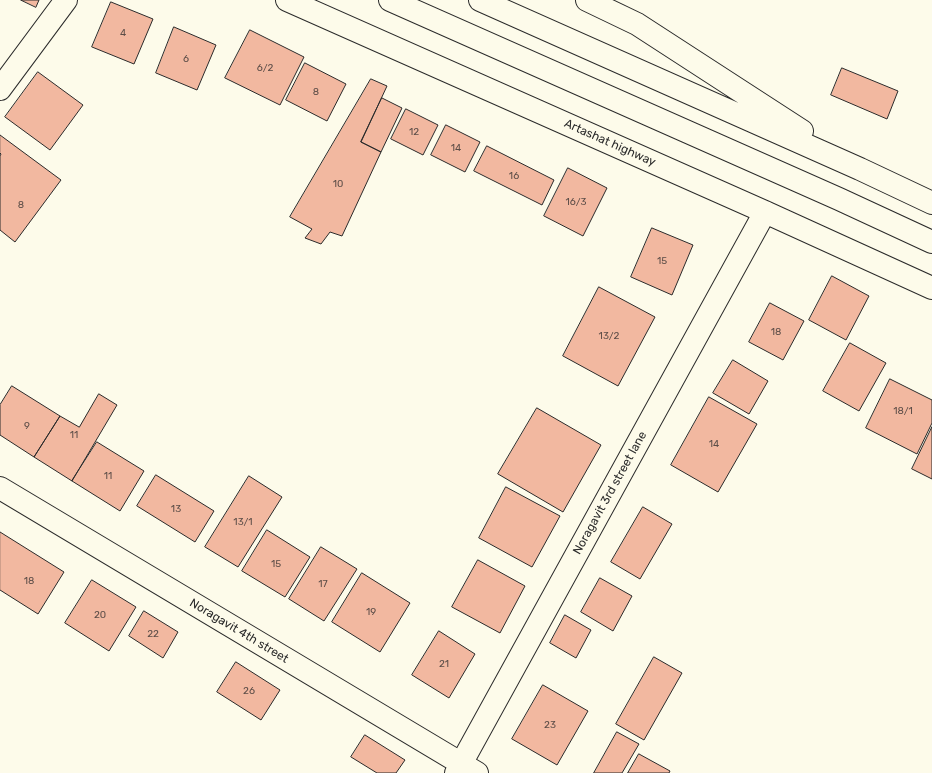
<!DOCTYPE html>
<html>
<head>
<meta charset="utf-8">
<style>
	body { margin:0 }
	canvas { display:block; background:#fdfbea }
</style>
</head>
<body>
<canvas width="932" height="773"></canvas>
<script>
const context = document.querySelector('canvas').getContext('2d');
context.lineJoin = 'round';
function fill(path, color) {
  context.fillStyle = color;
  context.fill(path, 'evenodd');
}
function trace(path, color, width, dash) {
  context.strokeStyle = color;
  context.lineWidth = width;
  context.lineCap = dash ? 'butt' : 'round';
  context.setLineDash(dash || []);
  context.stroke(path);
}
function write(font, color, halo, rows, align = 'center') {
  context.font = font + ' Rubik,sans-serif';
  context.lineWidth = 3;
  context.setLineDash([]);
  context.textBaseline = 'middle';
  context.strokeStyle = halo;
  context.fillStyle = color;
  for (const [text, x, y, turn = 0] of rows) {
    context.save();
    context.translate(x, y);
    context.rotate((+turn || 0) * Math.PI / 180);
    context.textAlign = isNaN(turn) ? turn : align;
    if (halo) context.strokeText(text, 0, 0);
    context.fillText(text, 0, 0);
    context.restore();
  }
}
const building = new Path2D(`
	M21,0H39L36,7Z
	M111,2L153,19L134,64L92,47Z
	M174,27L216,45L197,90L156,73Z
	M250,30L304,57L280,105L225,78Z
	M305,63L346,84L327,121L286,100Z
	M842,68L898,91L887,119L831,95Z
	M38,72L83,105L50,150L5,117Z
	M371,79L387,86L361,142L381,152L342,236L330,232L321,244L305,238L312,229L290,217Z
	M382,98L402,108L381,152L361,142Z
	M406,109L438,125L423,155L391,139Z
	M446,125L480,142L465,172L431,155Z
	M0,135L61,180L15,242L0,230V156L1,154L0,153Z
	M487,146L554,180L542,205L474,171Z
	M568,168L607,188L583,236L544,216Z
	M652,228L693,245L672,295L631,277Z
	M832,276L869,296L846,340L809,320Z
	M599,287L655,317L618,386L563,356Z
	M770,303L804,321L783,360L749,342Z
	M850,343L886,363L859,411L823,391Z
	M733,360L768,381L749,414L713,393Z
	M890,379L932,400V423L917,454L866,428Z
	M12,386L60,416L34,457L0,435V405Z
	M99,394L117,405L72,481L34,457L60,416L79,427Z
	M709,397L757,424L718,492L671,465Z
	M537,408L601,445L563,512L498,474Z
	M932,427V479L912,469Z
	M97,442L144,471L120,511L72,481Z
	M156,475L214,511L195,542L137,506Z
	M249,476L282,497L238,567L205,547Z
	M506,487L560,516L532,567L479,538Z
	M643,507L672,524L640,579L611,562Z
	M267,530L310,557L285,597L242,571Z
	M0,532L64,572L38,614L0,590Z
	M321,547L357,569L324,621L289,599Z
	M478,560L525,586L500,633L452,607Z
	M362,573L410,603L380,652L332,622Z
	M600,578L632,596L613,631L581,612Z
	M92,580L136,607L109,651L65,623Z
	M144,611L178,632L163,658L129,636Z
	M565,615L591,630L576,658L550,643Z
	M439,631L475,654L449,698L412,675Z
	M654,657L682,673L644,740L616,724Z
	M236,662L280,690L261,720L217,692Z
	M543,685L588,711L557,765L512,739Z
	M617,732L639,744L622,773H594Z
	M365,735L405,760L396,773H377L351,757Z
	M639,754L670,771L669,773H628Z`);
fill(building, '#f2b8a0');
trace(building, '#2b2b2b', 1);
const minor = new Path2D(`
	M287,0L765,212L932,288
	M0,89L66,0
	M0,488L477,773
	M456,773L765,212`);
const highway = new Path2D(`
	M390,0L839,199L932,242
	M480,0L860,169L932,203
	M587,0L637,24L802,131`);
trace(minor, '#2b2b2b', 24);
trace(highway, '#2b2b2b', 24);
trace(minor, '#fdfbea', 22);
trace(highway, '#fdfbea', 22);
write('10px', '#5d4e48', null, [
	["4",123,33],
	["6",186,59],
	["6/2",265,68],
	["8",316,92],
	["12",414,132],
	["14",456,148],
	["16",514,176],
	["10",338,184],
	["16/3",576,202],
	["8",21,205],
	["15",662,261],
	["18",776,332],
	["13/2",609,336],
	["18/1",903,411],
	["9",27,426],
	["11",74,435],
	["14",714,444],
	["11",108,476],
	["13",176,509],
	["13/1",243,522],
	["15",276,564],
	["18",29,581],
	["17",323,584],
	["19",371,612],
	["20",100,615],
	["22",153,634],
	["21",444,664],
	["26",249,691],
	["23",550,725]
]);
write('12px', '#2b2b2b', '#fdfbea', [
	["Artashat highway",610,143,24],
	["Noragavit 3rd street lane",610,493,-61],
	["Noragavit 4th street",239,631,31]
]);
</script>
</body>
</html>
